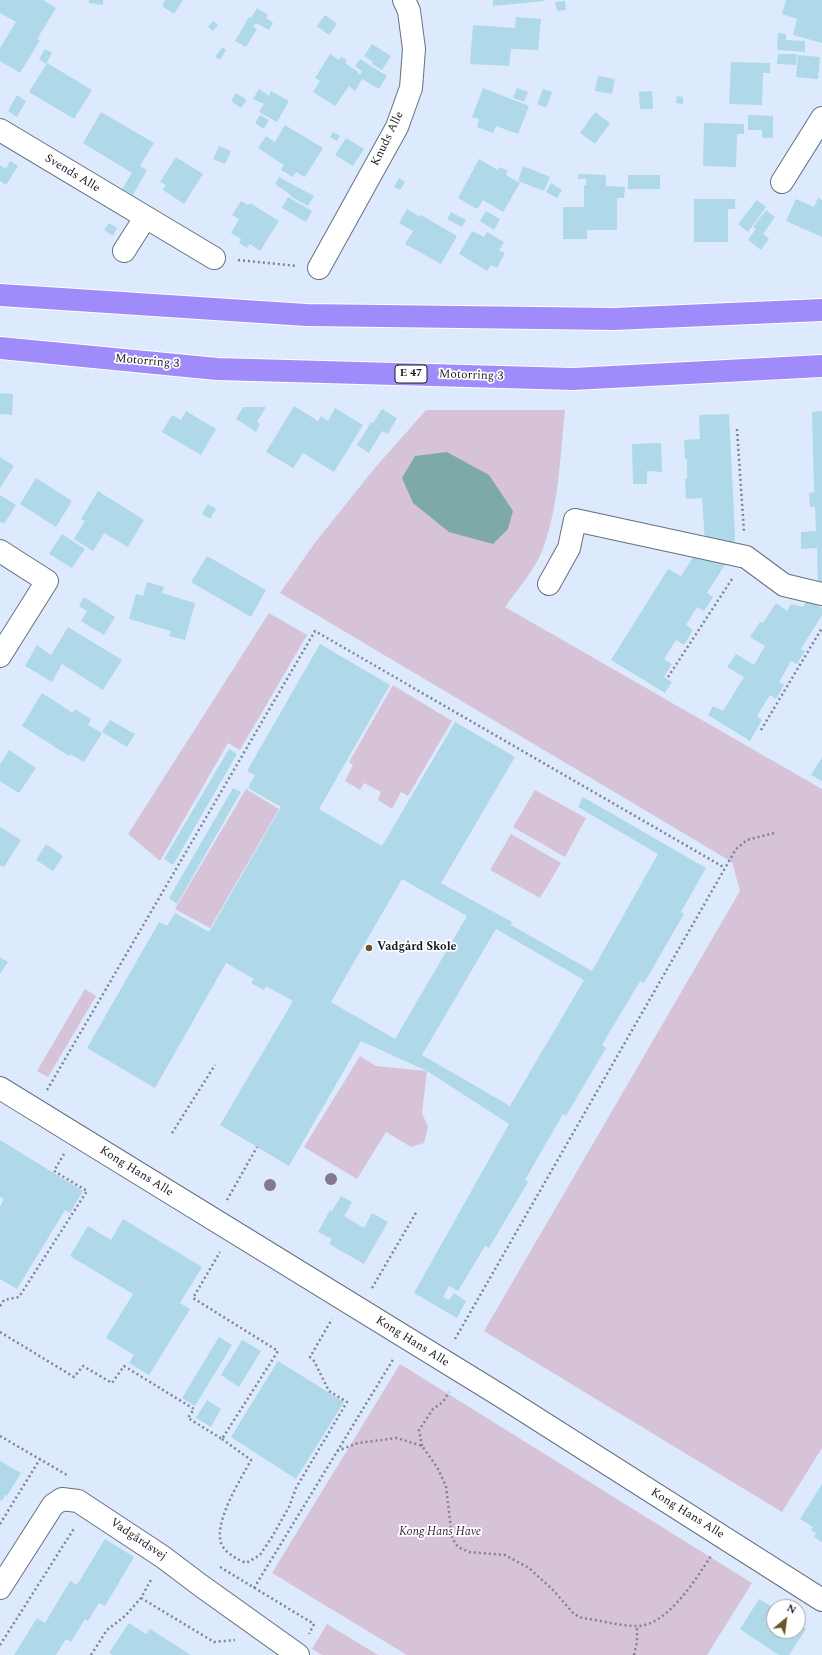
<!DOCTYPE html>
<html>
<head>
<meta charset="utf-8">
<style>
	body { margin:0 }
	#map { position:relative; width:822px; height:1655px; overflow:hidden; background:#ddeafd; font-family:Spectral,serif }
	canvas { display:block }
	.north { position:absolute; left:766px; top:1599px; width:40px; height:40px; box-sizing:border-box; background:#fff; border:1px solid #a2a3a6; border-radius:50%; rotate:29deg; font-size:11px; font-weight:700; line-height:16px; text-align:center; color:#161a21 }
	.north::after { content:''; display:block; margin:auto; width:14px; height:18px; background:#675825; clip-path:polygon(50% 0,100% 100%,50% 72%,0 100%) }
</style>
</head>
<body>
<div id="map">
<canvas width="822" height="1655"></canvas>
<div class="north">N</div>
</div>
<script>
const context = document.querySelector('canvas').getContext('2d');
context.lineJoin = 'round';
function fill(path, color) {
  context.fillStyle = color;
  context.fill(path, 'evenodd');
}
function trace(path, color, width, dash) {
  context.strokeStyle = color;
  context.lineWidth = width;
  context.lineCap = dash ? 'butt' : 'round';
  context.setLineDash(dash || []);
  context.stroke(path);
}
function write(font, color, halo, rows, align = 'center') {
  context.font = font + ' Spectral,serif';
  context.lineWidth = 3.5;
  context.setLineDash([]);
  context.textBaseline = 'middle';
  context.strokeStyle = halo;
  context.fillStyle = color;
  for (const [text, x, y, turn = 0] of rows) {
    context.save();
    context.translate(x, y);
    context.rotate((+turn || 0) * Math.PI / 180);
    context.textAlign = isNaN(turn) ? turn : align;
    if (halo) context.strokeText(text, 0, 0);
    context.fillText(text, 0, 0);
    context.restore();
  }
}
fill(new Path2D(`
	M426,410H565C560,457 559,507 542,551C534,571 517,590 505,607L822,789V1448L782,1512L484,1331L740,891L732,862L280,593L314,544L374,469Z
	M269,613L307,635L240,750L228,743L160,861L128,834Z
	M393,685L452,721L408,796L401,792L392,809L378,800L381,792L364,783L360,790L345,781L353,765L349,762Z
	M246,789L279,809L210,928L175,909Z
	M535,790L586,818L565,857L513,827Z
	M511,834L561,863L540,898L490,870Z
	M85,989L96,996L48,1077L37,1071Z
	M360,1056L376,1066L427,1071L422,1113L428,1127L424,1143L411,1147L386,1132L357,1179L304,1147Z
	M400,1364L752,1583L707,1655H407L272,1573Z
	M327,1624L378,1655H322L312,1649Z`), '#d6c3d7');
fill(new Path2D(`
	M447,452L489,475L513,511L508,529L493,544L449,532L413,503L402,478L415,456Z`), '#7daaa7');
fill(new Path2D(`
	M0,0H43L56,8L37,39L40,40L20,73L0,61V48L16,22L0,13Z
	M89,0H103V5L89,3Z
	M165,0H183L174,14L162,6Z
	M493,0H544V1L493,6Z
	M786,0H822V43L793,35L797,19L782,14Z
	M565,1L566,10L557,11L555,2Z
	M257,8L268,15L266,18L273,23L269,30L256,23L253,27L257,29L246,47L235,41L249,17L251,18Z
	M325,15L337,24L329,35L317,26Z
	M516,17L541,19L538,50L511,49L509,66L470,64L473,25L515,28Z
	M213,21L218,25L213,31L208,27Z
	M778,33L786,34V40L805,41V52L777,50Z
	M372,44L391,56L382,70L372,64L373,62L364,56Z
	M222,47L226,50L220,60L215,57Z
	M45,49L52,53L46,64L39,59Z
	M330,54L339,60L341,57L347,60L345,63L358,72V73L360,75L362,71L355,66L360,59L387,76L379,89L362,79L355,91L349,86L335,106L313,92L320,81L315,78Z
	M778,54H797L796,65L777,64Z
	M798,55L820,57L818,79L796,77Z
	M731,62L770,63V73H763L762,105L729,104Z
	M47,63L92,90L74,119L29,92Z
	M598,76L615,79L612,94L595,91Z
	M483,88L529,106L518,134L496,126L493,133L477,127L479,119L472,117Z
	M517,88L528,92L524,102L513,98Z
	M259,89L269,96L271,91L289,101L277,122L259,112L264,104L253,99Z
	M543,89L552,92L546,108L537,104Z
	M652,91L653,109H640L639,92Z
	M236,93L247,100L241,108L231,101Z
	M17,95L26,101L17,117L8,111Z
	M677,96L683,97V104L676,103Z
	M101,112L154,143L140,166L147,170L133,195L122,189L132,173L83,143Z
	M595,112L610,123L595,144L580,133Z
	M260,115L269,120L264,129L255,123Z
	M748,115L773,116V138H762V130H748Z
	M704,123L744,124V134H737L736,167L703,166Z
	M285,125L323,148L305,177L296,172L293,177L281,170L284,165L258,148L266,136L275,142Z
	M333,132L340,136L337,141L330,137Z
	M346,138L364,149L353,166L335,155Z
	M219,146L231,151L225,164L213,159Z
	M176,157L203,174L184,204L163,190L166,185L160,182Z
	M479,159L498,170L500,167L508,171L506,175L520,183L503,212L483,200L477,209L458,198Z
	M10,161L18,166L6,185L0,181V165L6,169Z
	M523,166L550,177L544,191L518,181Z
	M578,174L606,175V186L625,187L624,198H617V230H587V239H563V207H584V185H586V179H578Z
	M628,175H660V189H628Z
	M279,177L314,196L308,206L290,196L291,195L275,184Z
	M399,178L405,182L400,190L394,187Z
	M551,183L562,190L557,198L546,192Z
	M288,197L312,211L306,222L282,208Z
	M818,198L822,200V237L786,221L796,199L814,207Z
	M694,199H735V209H728V242H694Z
	M757,200L766,207L748,232L738,224Z
	M241,201L248,205L250,203L279,221L260,251L250,244L247,248L239,243L241,239L231,233L239,219L232,215Z
	M407,209L420,217L421,215L457,236L441,264L405,244L413,231L399,223Z
	M766,210L775,217L763,234L769,239L761,250L748,240L756,229L753,227Z
	M486,211L500,219L494,230L480,221Z
	M451,212L466,220L462,227L447,219Z
	M109,223L117,228L113,236L104,230Z
	M472,231L484,237L487,232L504,242L499,250L505,253L497,268L491,265L487,271L459,254Z
	M0,393L13,394L12,415L0,414Z
	M294,406L318,421L321,416L328,421L335,408L363,425L334,472L303,453L293,468L266,452Z
	M243,407H266L257,422L260,424L256,432L236,419Z
	M382,409L397,418L388,434L382,431L369,453L357,445L371,422L373,423Z
	M186,411L216,429L201,455L162,432L172,415L181,420Z
	M822,411V585H818L817,548L801,549V532L816,531L815,507H810L809,493L814,492L812,412Z
	M729,414L735,535L734,550L705,542L702,498L686,499L685,479H687V458L685,459L684,440L700,439L699,415Z
	M661,443L662,472L647,471V484H633L632,444Z
	M0,457L14,466L0,488Z
	M36,478L72,501L56,527L20,504Z
	M98,491L144,520L128,547L104,533L93,551L74,539L85,521L81,519Z
	M0,495L16,505L4,524L0,522Z
	M208,504L216,509L210,519L202,514Z
	M62,534L85,549L72,568L49,554Z
	M707,554L728,560L707,593L713,597L704,611L697,607L686,625L693,630L684,645L676,640L664,659L672,664L664,677L672,682L665,693L611,660L668,569L681,576L694,556L702,561Z
	M207,556L266,590L251,617L191,582Z
	M147,582L164,587L162,593L195,603L185,640L169,636L171,631L129,619L136,594L143,596Z
	M84,597L115,617L104,635L81,621L87,611L79,606Z
	M806,602L816,604L822,608V615L801,649L805,651L797,664L791,661L779,682L784,685L776,699L770,695L757,716L762,720L750,741L708,715L713,706L723,711L744,677L727,667L736,654L754,665L765,646L750,637L760,622L763,623L776,603L787,611L791,604L803,607Z
	M68,627L122,660L103,690L62,664L52,682L25,666L37,645L51,655Z
	M320,644L390,685L319,809L382,846L455,722L515,757L441,883L512,922L511,925L592,971L658,854L578,807L583,797L706,868L681,912L684,914L644,983L640,981L602,1045L606,1048L566,1116L563,1114L525,1180L528,1182L489,1248L485,1246L458,1291L449,1286L443,1297L449,1300L454,1293L466,1301L457,1318L414,1293L509,1124L427,1071L361,1041L289,1166L220,1125L293,1001L266,986L264,990L251,983L254,979L226,963L155,1088L87,1048L159,922L167,926L175,913L209,932L281,807L248,788L255,775L247,771ZM402,879L467,916L395,1039L331,1002ZM496,929L584,980L510,1106L422,1055Z
	M42,693L73,713L75,709L91,719L88,725L102,733L84,762L70,754L69,756L22,726Z
	M110,720L135,734L127,747L102,732Z
	M229,749L237,754L173,865L164,859Z
	M9,750L36,768L19,793L0,781V764Z
	M822,757V781L811,775Z
	M233,788L241,792L177,904L169,898Z
	M0,827L21,840L4,867L0,865Z
	M46,844L63,856L53,871L36,860Z
	M0,957L8,962L0,974Z
	M0,1140L83,1191L70,1213L65,1210L17,1289L0,1279V1207L4,1199L0,1197Z
	M341,1196L352,1202L344,1216L364,1228L372,1213L388,1222L364,1264L329,1244L332,1239L318,1232L330,1210L332,1211Z
	M123,1219L202,1267L180,1303L190,1309L149,1375L129,1363L134,1355L106,1338L133,1294L70,1256L88,1226L111,1240Z
	M219,1337L232,1345L195,1406L182,1398Z
	M242,1340L261,1351L239,1387L221,1375Z
	M278,1361L344,1402L296,1479L231,1437Z
	M207,1400L221,1409L211,1427L196,1418Z
	M0,1461L21,1473L7,1496L5,1495L2,1501L0,1500Z
	M822,1484V1542L814,1537L816,1533L811,1530L813,1527L800,1519Z
	M105,1539L134,1557L105,1606L99,1603L88,1621L85,1619L71,1642L66,1639L56,1655H14L37,1618L45,1623L70,1581L77,1585Z
	M759,1599L774,1608V1631H798V1624L806,1629L789,1655H779L740,1629Z
	M129,1623L146,1634L150,1629L191,1655H113L109,1653Z`), '#afd8e8');
const minor = new Path2D(`
	M0,130L214,258
	M782,182L822,118
	M124,251L145,218
	M319,268L397,127L411,88L414,49L409,11L404,0
	M0,551L47,581L0,656
	M549,584L569,548L575,520L746,557L784,585L822,594
	M0,1088L501,1396L822,1600
	M0,1588L53,1505L62,1499L78,1501L163,1557L200,1585L298,1655`);
const highway = new Path2D(`
	M0,295L306,315L614,319L822,310
	M0,348L217,369L573,379L822,366`);
trace(minor, '#657080', 24);
trace(highway, '#fff', 24);
trace(new Path2D(`
	M238,260L297,266
	M737,429L744,532
	M668,677L732,579
	M761,730L822,628
	M47,1090L315,631L725,868
	M172,1133L215,1065
	M227,1200L257,1147
	M372,1288L417,1211
	M0,1306L4,1300L19,1297L87,1191L54,1171L64,1154
	M0,1332L74,1377L83,1366L112,1383L124,1366L194,1409L188,1418L222,1439L278,1351L193,1298L220,1252
	M455,1339L736,849L747,840L774,833
	M0,1436L67,1475
	M222,1439L251,1460C241,1479 210,1527 223,1547C229,1555 237,1559 246,1563L260,1555L272,1537L289,1507L296,1488L347,1402L329,1391L314,1361L310,1357L332,1319
	M422,1446L419,1430L433,1409L443,1402L449,1392
	M337,1451L358,1443L397,1438L422,1446L437,1467L446,1486L452,1538L458,1547L469,1552L505,1555L529,1568L553,1590L574,1614L582,1618C600,1620 619,1626 637,1626C667,1626 696,1579 711,1556
	M0,1524L40,1459
	M220,1567L314,1624L309,1634
	M254,1588L394,1358
	M141,1598L214,1642L235,1640
	M0,1645L75,1527
	M91,1655L107,1630L125,1616L141,1598L152,1578
	M634,1655L637,1642V1626`), '#7c8491', 2.5, [2, 3]);
trace(minor, '#fff', 22);
trace(highway, '#a08bfa', 22);
context.fillStyle = '#847794';
for (const [x, y] of [
	[331,1179],
	[270,1185]
]) {
  context.beginPath();
  context.arc(x, y, 6, 0, 2 * Math.PI);
  context.fill();
}
for (const [x, y, r, color] of [
	[369,948,4,"#675825"]
]) {
  const dot = new Path2D();
  dot.arc(x, y, r, 0, 2 * Math.PI);
  context.fillStyle = color;
  context.fill(dot);
  trace(dot, '#fff', 1.5);
}
for (const [x, y, w] of [
	[411,374,32]
]) {
  const box = new Path2D();
  box.roundRect(x - w / 2, y - 9, w, 18, 3);
  context.fillStyle = '#fff';
  context.fill(box);
  trace(box, '#161a21', 1);
}
write('bold 11px', '#161a21', null, [
	["E 47",411,374]
]);
write('12px', '#161a21', '#fff', [
	["Knuds Alle",388,139,-64],
	["Svends Alle",72,174,31],
	["Motorring 3",147,362,5],
	["Motorring 3",471,376,2],
	["Kong Hans Alle",136,1172,32],
	["Kong Hans Alle",412,1342,32],
	["Kong Hans Alle",687,1514,32],
	["Vadgårdsvej",138,1540,34]
]);
write('bold 12px', '#161a21', '#fff', [
	["Vadgård Skole",377,948]
], 'left');
write('italic 12px', '#3b193f', '#fff', [
	["Kong Hans Have",440,1533]
]);
</script>
</body>
</html>
